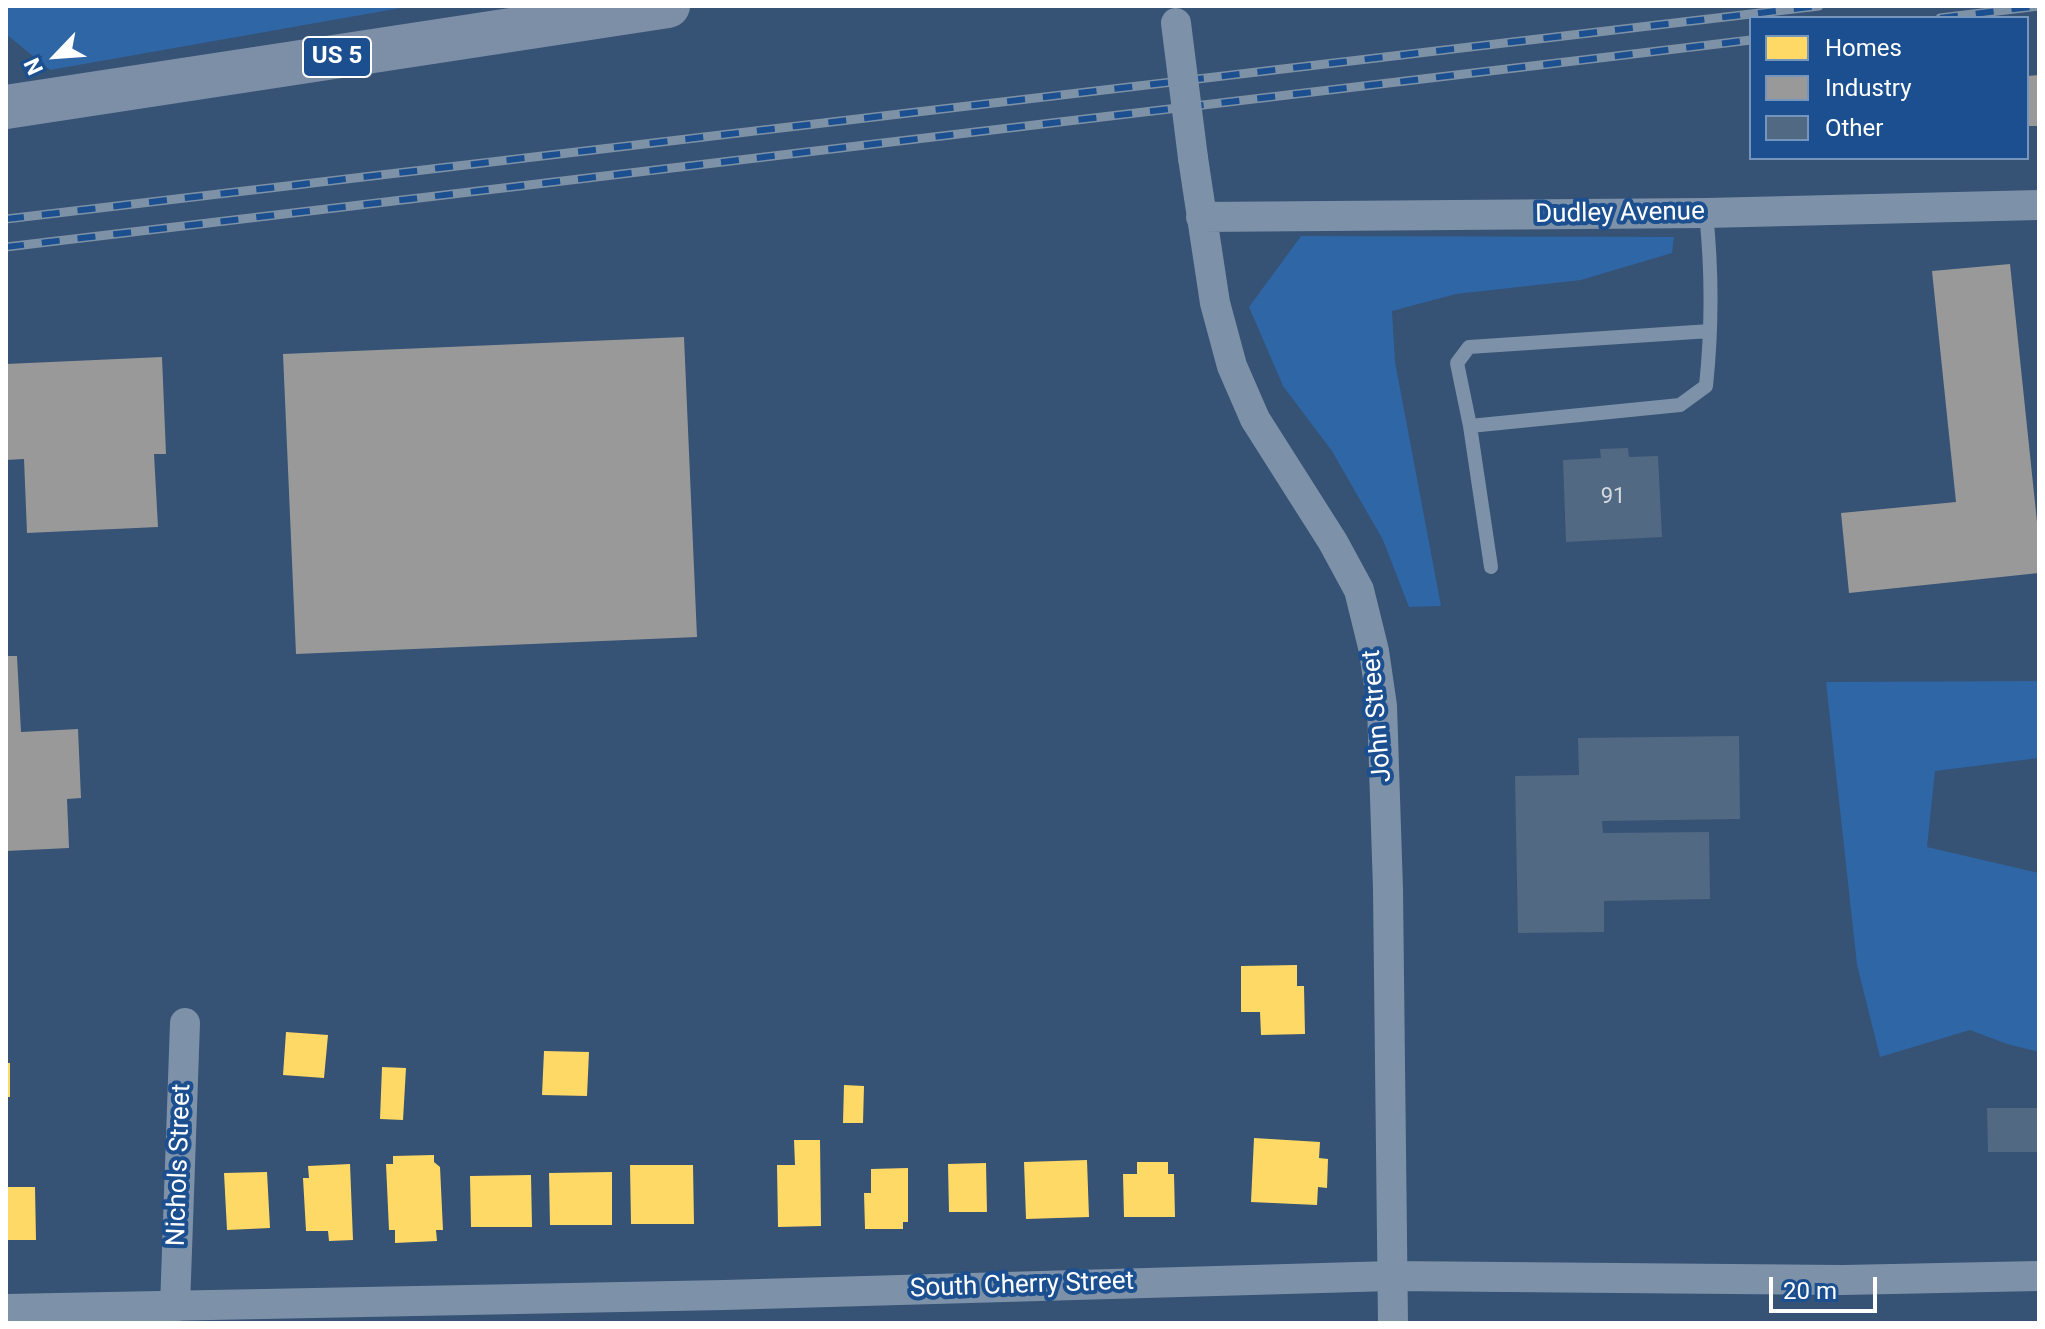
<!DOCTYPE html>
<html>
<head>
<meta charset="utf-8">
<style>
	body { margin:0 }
	#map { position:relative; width:2045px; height:1329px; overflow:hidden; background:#365274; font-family:Roboto,sans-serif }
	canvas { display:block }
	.frame { position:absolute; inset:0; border:8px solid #fff; pointer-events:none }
	.legend { position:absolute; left:1749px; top:16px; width:280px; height:144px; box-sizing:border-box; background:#1b4f8f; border:2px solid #7695bc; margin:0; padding:10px 14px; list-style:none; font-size:24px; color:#fff }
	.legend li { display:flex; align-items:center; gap:16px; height:40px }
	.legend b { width:40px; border:2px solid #7695bc }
	.north { position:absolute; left:16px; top:16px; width:80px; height:80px; -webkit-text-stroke:6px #1b4f8f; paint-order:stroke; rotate:245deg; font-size:22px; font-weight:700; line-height:32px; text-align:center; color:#fff }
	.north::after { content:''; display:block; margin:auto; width:28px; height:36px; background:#fff; clip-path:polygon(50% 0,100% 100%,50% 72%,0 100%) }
	.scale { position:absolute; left:1769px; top:1277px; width:108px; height:36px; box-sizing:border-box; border:4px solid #fff; border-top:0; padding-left:10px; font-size:24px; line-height:28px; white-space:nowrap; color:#fff; -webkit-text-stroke:6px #1b4f8f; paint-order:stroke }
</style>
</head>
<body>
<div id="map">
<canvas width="2045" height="1329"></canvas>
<div class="frame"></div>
<ul class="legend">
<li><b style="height:22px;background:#ffd966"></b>Homes</li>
<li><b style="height:22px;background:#999"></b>Industry</li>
<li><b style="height:22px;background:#526984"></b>Other</li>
</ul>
<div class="north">N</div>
<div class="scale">20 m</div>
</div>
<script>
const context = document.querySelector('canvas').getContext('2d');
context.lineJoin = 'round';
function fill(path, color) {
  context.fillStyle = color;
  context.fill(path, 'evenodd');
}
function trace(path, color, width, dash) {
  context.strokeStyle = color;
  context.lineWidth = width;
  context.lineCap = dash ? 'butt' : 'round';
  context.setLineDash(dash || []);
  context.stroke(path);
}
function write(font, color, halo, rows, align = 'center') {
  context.font = font + ' Roboto,sans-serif';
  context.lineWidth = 8;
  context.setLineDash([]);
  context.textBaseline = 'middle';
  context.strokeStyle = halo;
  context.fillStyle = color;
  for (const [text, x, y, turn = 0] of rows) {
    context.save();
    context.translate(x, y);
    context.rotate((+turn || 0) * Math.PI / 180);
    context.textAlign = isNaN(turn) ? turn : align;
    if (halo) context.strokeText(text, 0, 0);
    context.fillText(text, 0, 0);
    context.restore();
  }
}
fill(new Path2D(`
	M6,6H412L50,70L6,34Z
	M1301,236L1674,237L1672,253L1581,280L1456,294L1392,311L1395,362L1441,606L1409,607L1383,540L1332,451L1283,386L1249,307Z
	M2039,681V758L1935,771L1927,847L2039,873V1052L2007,1044L1970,1030L1880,1057L1857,965L1826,682Z`), '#2f66a5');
fill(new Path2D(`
	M1297,965V986H1304L1305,1034L1261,1035L1260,1012H1241V966Z
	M286,1032L328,1035L324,1078L283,1075Z
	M544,1051L589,1052L587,1096L542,1095Z
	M6,1063H10V1097H6Z
	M382,1067L406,1068L403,1120L380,1119Z
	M844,1085L864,1086L863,1123H843Z
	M1254,1138L1320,1142L1319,1158L1328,1159L1327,1188L1318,1187L1317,1205L1251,1202Z
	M794,1140H820L821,1226L778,1227L777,1165H795Z
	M434,1155V1162L440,1167L443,1230H436L437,1241L395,1243V1230H389L386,1164H393V1156Z
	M1087,1160L1089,1217L1026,1219L1024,1162Z
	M1137,1162H1168V1174H1174L1175,1217H1124L1123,1174H1137Z
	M986,1163L987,1212H949L948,1164Z
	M350,1164L353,1240L329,1241L328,1231H306L303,1178H309L308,1166Z
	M630,1165H693L694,1224H631Z
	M908,1168V1222H903V1229H865L864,1193H871V1169Z
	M267,1172L270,1228L227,1230L224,1173Z
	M612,1172V1225H550L549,1173Z
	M531,1175L532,1227H471L470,1176Z
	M6,1187H35L36,1240H6Z`), '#ffd966');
fill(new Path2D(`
	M2039,75V126H2027V76Z
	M2010,264L2039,541V573L1849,593L1841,513L1956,502L1932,271Z
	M684,337L697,637L296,654L283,354Z
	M162,357L166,454H154L158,527L27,533L24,459L6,460V364Z
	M6,656H17L21,732L78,729L81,798L67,799L69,848L6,851Z`), '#999');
fill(new Path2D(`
	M1628,448L1629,457L1658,456L1662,537L1566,542L1563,460L1601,458L1600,449Z
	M1739,736L1740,819L1602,821L1603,833L1709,832L1710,899L1604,901V932L1518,933L1515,776L1579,775L1578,738Z
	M1987,1108H2039V1152H1988Z`), '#526984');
trace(new Path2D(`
	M1470,426L1457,363L1469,347L1710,331
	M1491,567L1470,426L1680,405L1706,386C1712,329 1712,270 1706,213`), '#7d92a8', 14);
trace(new Path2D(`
	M1193,158L1215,303L1232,366L1255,419L1333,542L1359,590L1374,651L1382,706L1388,889L1393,1323
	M1201,217L1706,213L2039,205
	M175,1307L185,1023
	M6,1309L724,1295L1392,1276L1843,1280L2039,1276`), '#7d92a8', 30);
trace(new Path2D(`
	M6,107L668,6`), '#7d8ea7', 44);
const rail = new Path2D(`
	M1940,18L2039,6
	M6,219L1819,6
	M6,247L1751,40`);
trace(rail, '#7e92a7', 9);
trace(rail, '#1b4f8f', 6, [18]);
trace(new Path2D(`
	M1176,23L1193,158`), '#7d92a8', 30);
write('22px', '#d4dae0', null, [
	["91",1613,497]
]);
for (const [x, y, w] of [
	[337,57,68]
]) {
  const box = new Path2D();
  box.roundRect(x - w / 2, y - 20, w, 40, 6);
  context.fillStyle = '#1b4f8f';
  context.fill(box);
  trace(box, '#fff', 2);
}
write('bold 24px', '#fff', null, [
	["US 5",337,57]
]);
write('26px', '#fff', '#1b4f8f', [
	["Dudley Avenue",1620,214,-1],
	["John Street",1378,716,-95],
	["Nichols Street",180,1165,-88],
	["South Cherry Street",1022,1286,-2]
]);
</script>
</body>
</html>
